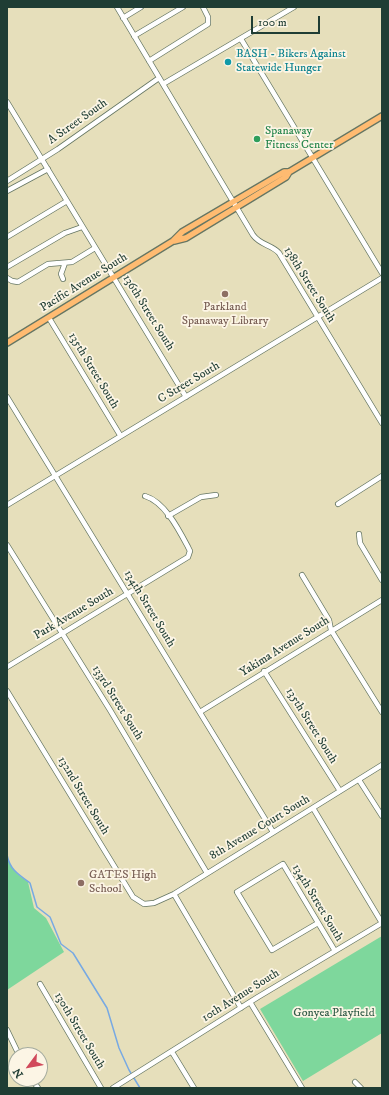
<!DOCTYPE html>
<html>
<head>
<meta charset="utf-8">
<style>
	body { margin:0 }
	#map { position:relative; width:389px; height:1095px; overflow:hidden; background:#e6dfbb; font-family:"IM FELL DW Pica",serif }
	canvas { display:block }
	.frame { position:absolute; inset:0; border:8px solid #1f3d34; pointer-events:none }
	.north { position:absolute; left:8px; top:1047px; width:40px; height:40px; box-sizing:border-box; background:#fcf5e5; border:1px solid #a4ab9e; border-radius:50%; rotate:238deg; font-size:11px; font-weight:700; line-height:16px; text-align:center; color:#1f3d34 }
	.north::after { content:''; display:block; margin:auto; width:14px; height:18px; background:#d1495b; clip-path:polygon(50% 0,100% 100%,50% 72%,0 100%) }
	.scale { position:absolute; left:251px; top:16px; width:69px; height:18px; box-sizing:border-box; border:2px solid #1f3d34; border-top:0; padding-left:5px; font-size:12px; line-height:14px; white-space:nowrap; color:#1f3d34; -webkit-text-stroke:3px #fcf5e5; paint-order:stroke }
</style>
</head>
<body>
<div id="map">
<canvas width="389" height="1095"></canvas>
<div class="frame"></div>
<div class="north">N</div>
<div class="scale">100 m</div>
</div>
<script>
const context = document.querySelector('canvas').getContext('2d');
context.lineJoin = 'round';
function fill(path, color) {
  context.fillStyle = color;
  context.fill(path, 'evenodd');
}
function trace(path, color, width, dash) {
  context.strokeStyle = color;
  context.lineWidth = width;
  context.lineCap = dash ? 'butt' : 'round';
  context.setLineDash(dash || []);
  context.stroke(path);
}
function write(font, color, halo, rows, align = 'center') {
  context.font = font + ' "IM FELL DW Pica",serif';
  context.lineWidth = 3.5;
  context.setLineDash([]);
  context.textBaseline = 'middle';
  context.strokeStyle = halo;
  context.fillStyle = color;
  for (const [text, x, y, turn = 0] of rows) {
    context.save();
    context.translate(x, y);
    context.rotate((+turn || 0) * Math.PI / 180);
    context.textAlign = isNaN(turn) ? turn : align;
    if (halo) context.strokeText(text, 0, 0);
    context.fillText(text, 0, 0);
    context.restore();
  }
}
fill(new Path2D(`
	M7,855C10,869 17,874 28,882L34,908L46,918L64,952L7,990Z
	M382,936V1033L303,1081L260,1009Z`), '#7ed79c');
trace(new Path2D(`
	M7,855C10,870 19,875 30,883L37,907L50,917L61,944L73,953L107,1008L119,1048L129,1070L140,1088`), '#77a9e3', 1.5);
const minor = new Path2D(`
	M117,7L253,235C260,245 272,245 279,253L382,423
	M123,18L141,7
	M134,36L183,7
	M241,39L382,273
	M149,61L208,24V17L203,7
	M163,84L294,7
	M7,102L186,397
	M7,181L58,149L159,78
	M7,191L48,169
	M7,237L67,201
	M7,267L65,233L82,227
	M7,278L12,281L18,282L48,264L72,262L95,248
	M63,279L61,274L65,263
	M49,318L120,435
	M7,397L273,832
	M338,504L382,476
	M7,505L382,278
	M168,516L201,497L216,495
	M359,534L360,543L382,580
	M7,545L110,710L207,873
	M302,575L329,620L331,630L382,712
	M7,667L188,557L190,551L188,547C179,530 165,502 145,496
	M264,671L340,791
	M7,691L133,897L144,904L154,903L174,894L382,765
	M200,712L382,600
	M359,780L382,816
	M313,808L382,923
	M174,894L241,1008
	M318,923L272,950L237,892L283,864L335,951
	M40,984L101,1088
	M250,1002L302,1088
	M7,1030L19,1055
	M172,1052L194,1088
	M32,1079L38,1088
	M355,1082L361,1088
	M113,1088L258,997L382,923`);
const major = new Path2D(`
	M174,241L186,238L286,177L289,172
	M7,343L173,241L182,232L284,172H289L382,116`);
trace(minor, '#657663', 6);
trace(major, '#657663', 8);
trace(minor, '#fff', 4.5);
trace(major, '#ffbb71', 5.5);
for (const [x, y, r, color] of [
	[228,62,4,"#0f9aa8"],
	[257,139,4,"#2e9e5b"],
	[225,294,4,"#8d6e63"],
	[81,883,4,"#8d6e63"]
]) {
  const dot = new Path2D();
  dot.arc(x, y, r, 0, 2 * Math.PI);
  context.fillStyle = color;
  context.fill(dot);
  trace(dot, '#fcf5e5', 1.5);
}
write('12px', '#0d838f', '#fcf5e5', [
	["BASH - Bikers Against",236,55],
	["Statewide Hunger",236,69]
], 'left');
write('12px', '#1f3d34', '#fcf5e5', [
	["A Street South",78,122,-35],
	["Pacific Avenue South",84,283,-32],
	["138th Street South",309,285,58],
	["136th Street South",148,313,58],
	["135th Street South",93,371,59],
	["C Street South",189,383,-31],
	["134th Street South",149,609,59],
	["Park Avenue South",74,614,-31],
	["Yakima Avenue South",285,647,-32],
	["133rd Street South",117,703,58],
	["135th Street South",311,726,58],
	["132nd Street South",83,796,59],
	["8th Avenue Court South",260,828,-31],
	["134th Street South",317,903,59],
	["10th Avenue South",241,996,-32],
	["130th Street South",79,1031,59]
]);
write('12px', '#27864d', '#fcf5e5', [
	["Spanaway",265,132],
	["Fitness Center",265,146]
], 'left');
write('12px', '#785e54', '#fcf5e5', [
	["Parkland",225,308],
	["Spanaway Library",225,322],
	["GATES High",89,876,"left"],
	["School",89,890,"left"]
]);
write('12px', '#325c49', '#fcf5e5', [
	["Gonyea Playfield",334,1014]
]);
</script>
</body>
</html>
